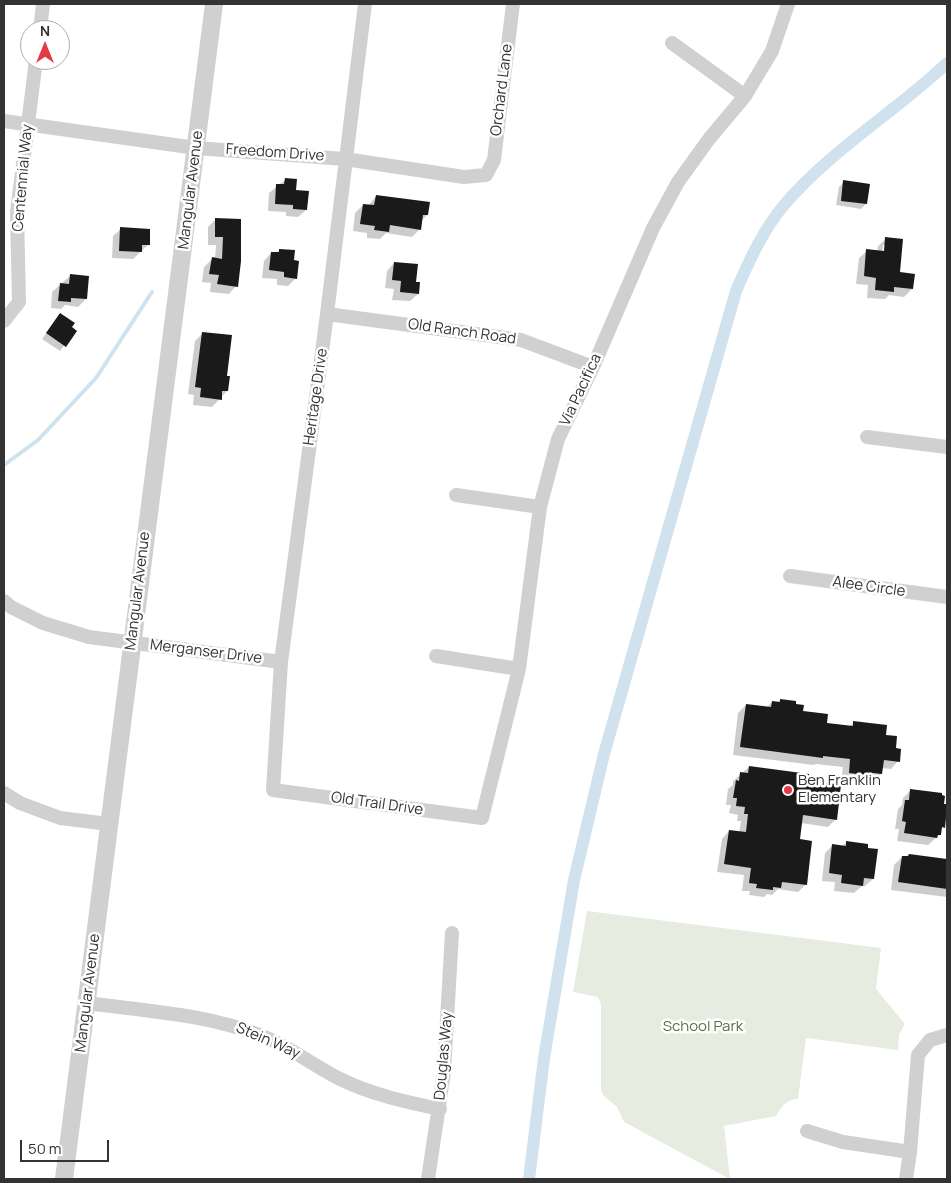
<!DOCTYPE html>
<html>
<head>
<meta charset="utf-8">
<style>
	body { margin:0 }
	#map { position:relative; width:951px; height:1183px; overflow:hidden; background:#fff; font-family:Manrope,sans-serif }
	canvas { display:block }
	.frame { position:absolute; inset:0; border:5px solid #333; pointer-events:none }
	.north { position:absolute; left:20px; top:20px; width:50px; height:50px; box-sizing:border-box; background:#fff; border:1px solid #adadad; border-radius:50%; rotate:0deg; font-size:14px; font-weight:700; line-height:20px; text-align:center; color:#333 }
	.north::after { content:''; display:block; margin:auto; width:18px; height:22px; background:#e63946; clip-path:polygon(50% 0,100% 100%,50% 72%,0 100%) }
	.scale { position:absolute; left:20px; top:1140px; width:89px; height:22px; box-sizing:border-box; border:2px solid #333; border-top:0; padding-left:6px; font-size:15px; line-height:18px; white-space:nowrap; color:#333; -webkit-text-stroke:4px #fff; paint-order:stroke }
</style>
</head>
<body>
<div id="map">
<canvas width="951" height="1183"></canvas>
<div class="frame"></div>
<div class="north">N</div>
<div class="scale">50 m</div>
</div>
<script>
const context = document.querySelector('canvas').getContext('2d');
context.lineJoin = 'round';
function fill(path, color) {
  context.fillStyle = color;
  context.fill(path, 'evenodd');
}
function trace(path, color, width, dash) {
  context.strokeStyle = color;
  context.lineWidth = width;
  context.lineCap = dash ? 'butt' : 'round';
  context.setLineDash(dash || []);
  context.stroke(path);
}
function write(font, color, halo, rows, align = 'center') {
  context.font = font + ' Manrope,sans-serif';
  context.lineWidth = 5;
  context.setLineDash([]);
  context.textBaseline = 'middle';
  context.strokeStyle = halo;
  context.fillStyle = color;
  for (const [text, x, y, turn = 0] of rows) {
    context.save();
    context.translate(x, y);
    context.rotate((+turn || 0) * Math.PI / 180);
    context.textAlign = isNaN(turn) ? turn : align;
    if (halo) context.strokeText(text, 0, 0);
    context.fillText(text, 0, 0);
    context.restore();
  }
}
fill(new Path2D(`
	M587,911L881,948L876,989L905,1024L899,1035L898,1050L806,1038L798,1099C786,1099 781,1107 776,1116L724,1126L730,1179L624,1122L617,1107L604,1096L601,1091V1005L598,997L573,992Z`), '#e6ecdf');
fill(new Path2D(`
	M285,180L306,210L298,217L286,216V212L268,211L269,193Z
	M844,182L866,204L861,209L836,205L839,187Z
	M376,196L427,215L421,221L420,229L412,237L386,233L380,239L367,238V233L353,231L355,213L363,205L368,206Z
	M216,219L240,220L236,286L229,294L210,292L211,283L202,282L204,267L212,259H215L216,245H208V227Z
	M121,229L148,245L133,259L112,258L113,236Z
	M886,239L899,273L912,289L904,297L889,295L885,299L867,298L868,285L856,284L859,258L867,251L877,252L878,246ZM883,245H886L885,257H882Z
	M280,250L292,261L296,278L288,286L277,285V279L262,278L264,261L271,253H276Z
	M394,263L415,283L418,294L410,301L392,300L394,289L385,288L387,271Z
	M70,276L86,299L78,307L65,305L61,309L51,308L52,292Z
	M60,314L70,327L75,331L60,351L42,339Z
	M203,333L226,377L227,391L212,407L193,405L194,395L188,394L195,341Z
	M780,700L795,705L802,712L826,724L849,727L854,722L885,736L895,749L898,761L891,769L882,768L881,774L873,781H866L864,783L841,781L843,767L816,764L814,765L733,755L738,713L746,705L766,708L772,702L777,703Z
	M749,767L807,781L836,819L828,827L801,823L799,840L806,884L798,892L778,889L772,895L767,894L764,897L749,895L750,891H742L744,875L717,872L722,839L729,831L739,833L741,821H737L738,815L729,813L731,805H726L728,789L733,785V781Z
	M911,790L943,805V827L940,831L939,835L928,845L897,841L899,829H895L898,809L902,805L903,798Z
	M847,842L873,879L865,886H862L854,893L834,891L835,882L822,881L825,853L833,845L842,846Z
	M909,855L947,860V897L891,890L894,865L902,857H907Z`), '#0003');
trace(new Path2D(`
	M4,465L38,440L96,378L152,292`), '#cfe2ee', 4);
trace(new Path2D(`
	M529,1179L544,1058L574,880L604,754L736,291C749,261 763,230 784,205C831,150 895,112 947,63`), '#cfe2ee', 12);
fill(new Path2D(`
	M285,178L297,179L296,190L309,191L307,210L293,209V205L275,204L276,184H284Z
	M843,180L870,184L867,204L841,201Z
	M376,195L430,202L428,215H423L421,230L390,225L389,232L374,230L375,226L360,224L363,204L374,205Z
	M215,218L241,219V261L238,287L217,284L219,275L209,274L212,257L222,259L223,237H215Z
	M120,227L150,229V245H142V252L119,251Z
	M885,237L903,239L900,272L915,274L913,289L894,287V292L875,290L876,278L864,276L866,249L884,251Z
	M279,249L295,250L294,260L299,261L297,279L284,277V272L269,270L271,252H279Z
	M394,262L418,264L416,282H420L419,294L400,292L401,281L392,280Z
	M70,274L89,276L87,299L71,298V302L58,301L60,283L69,284Z
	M60,313L75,323L72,327L77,331L66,347L46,333Z
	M202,332L232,335L227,376H230L228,391H222V400L200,397L201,388L195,387Z
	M780,699L796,701V704L804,705L803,711L828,714L827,723L853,726V721L887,725L886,735L897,736L896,748L901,749L900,762L884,760L882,774L873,773V776L849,773L850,759L823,756V758L740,747L746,704L771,707L772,701L780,702Z
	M749,766L809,774V780L841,785L837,820L803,815L800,839L812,841L807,885L782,882L781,888L773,887V890L756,888L757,884L749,883L751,868L724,864L729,830L746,832L748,814H744L745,807L736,806L737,798H733L736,780L739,781L740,772L748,773Z
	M910,789L942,793V795L945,796L944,804H947V808L945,828L942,827L941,835H938L937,838L904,833L906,822L902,821L905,800H909Z
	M846,841L868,844V848L878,849L874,879L864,878L863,886L841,883L842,875L829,873L832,844L846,846Z
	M909,854L947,859V889L898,882L902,856H908Z`), '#1a1a1a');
trace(new Path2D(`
	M365,4L327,314L281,662L273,790L482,818L519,669L540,507L558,439L593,367L653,228L678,182L709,139L745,96L772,51L788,4
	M40,30L43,4
	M672,43L745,96
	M4,121L196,148L345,159L464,177L486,175L494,160L513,4
	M327,314L521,340L593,367
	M4,321L19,302L17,212L36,60
	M867,437L947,447
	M456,495L540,507
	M790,576L947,597
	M4,601L11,607L43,623L89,637L281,662
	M436,656L519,669
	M4,793L20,803L60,818L109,824
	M87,1003C145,1011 207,1014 262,1036C289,1046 312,1065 338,1078C370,1094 405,1102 440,1109
	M807,1131L843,1142L910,1152
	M428,1179L444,1072L452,933
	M906,1179L910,1152L918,1055L930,1040L947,1035`), '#d0d0d0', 14);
trace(new Path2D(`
	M64,1179L214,4`), '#d0d0d0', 18);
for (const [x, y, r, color] of [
	[788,790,5,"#e63946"]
]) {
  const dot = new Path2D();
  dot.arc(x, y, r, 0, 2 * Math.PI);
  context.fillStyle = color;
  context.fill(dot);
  trace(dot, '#fff', 2);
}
write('15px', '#333', '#fff', [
	["Orchard Lane",502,90,-83],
	["Freedom Drive",275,153,4],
	["Centennial Way",23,178,-85],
	["Mangular Avenue",191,190,-83],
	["Old Ranch Road",462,332,8],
	["Via Pacifica",581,390,-65],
	["Heritage Drive",316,397,-82],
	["Alee Circle",869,587,8],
	["Mangular Avenue",138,591,-83],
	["Merganser Drive",206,652,7],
	["Old Trail Drive",377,804,8],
	["Mangular Avenue",88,993,-83],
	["Stein Way",268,1041,24],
	["Douglas Way",444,1056,-85]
]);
write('15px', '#333', '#fff', [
	["Ben Franklin",798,781],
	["Elementary",798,798]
], 'left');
write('15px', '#56703f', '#fff', [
	["School Park",703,1027]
]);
</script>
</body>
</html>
